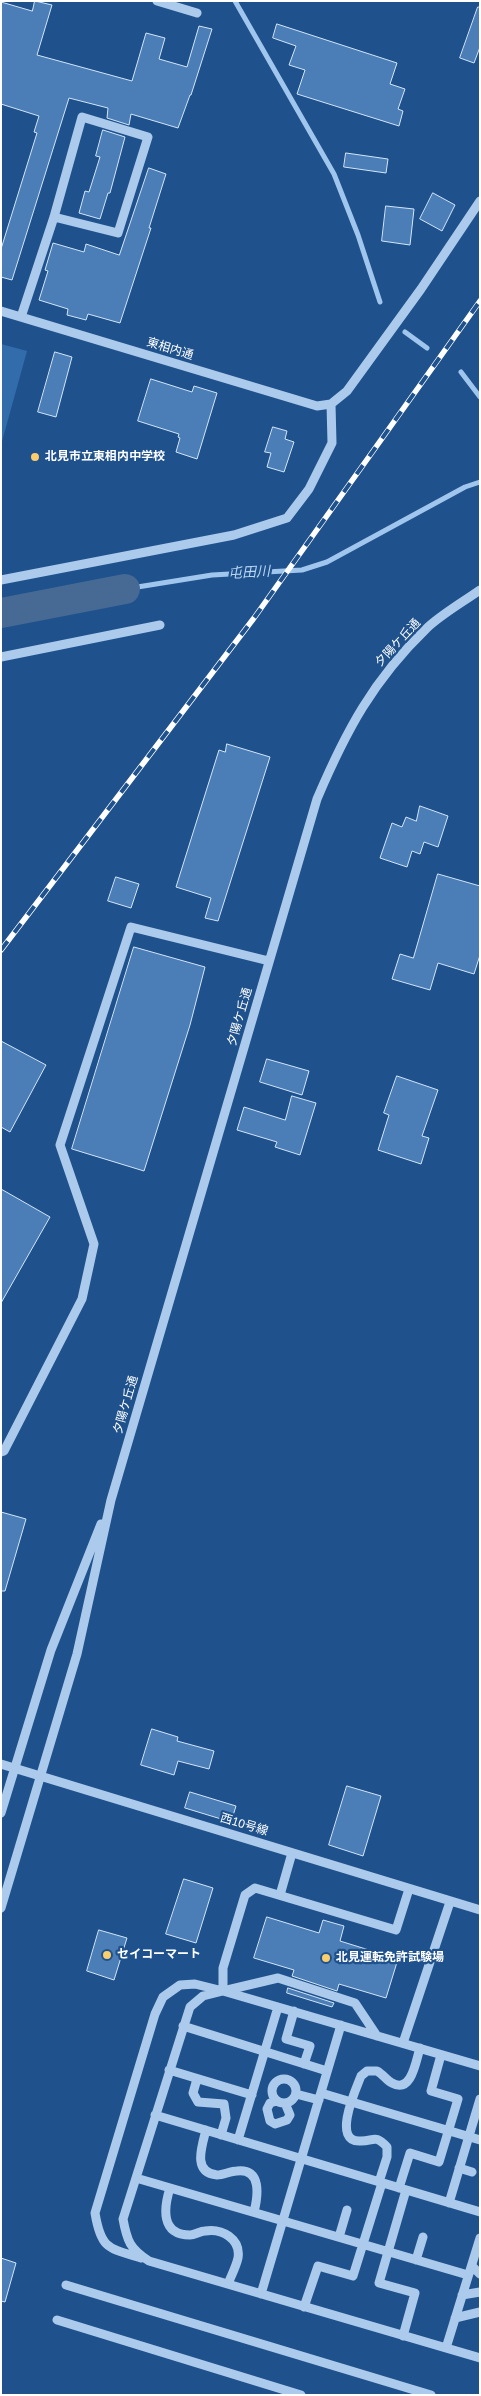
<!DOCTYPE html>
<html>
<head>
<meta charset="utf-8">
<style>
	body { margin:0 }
	#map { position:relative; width:481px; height:2396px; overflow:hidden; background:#1f528d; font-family:Helvetica,sans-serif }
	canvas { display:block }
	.frame { position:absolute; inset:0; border:2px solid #fff; pointer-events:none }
</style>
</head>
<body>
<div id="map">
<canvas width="481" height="2396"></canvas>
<div class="frame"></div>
</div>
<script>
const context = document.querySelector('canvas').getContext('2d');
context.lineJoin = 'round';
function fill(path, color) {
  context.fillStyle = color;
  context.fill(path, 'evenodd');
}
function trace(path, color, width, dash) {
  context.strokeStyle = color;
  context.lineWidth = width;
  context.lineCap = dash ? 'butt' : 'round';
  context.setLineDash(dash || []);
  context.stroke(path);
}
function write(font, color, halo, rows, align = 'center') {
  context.font = font + ' Helvetica,"Noto Sans JP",sans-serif';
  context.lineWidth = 4.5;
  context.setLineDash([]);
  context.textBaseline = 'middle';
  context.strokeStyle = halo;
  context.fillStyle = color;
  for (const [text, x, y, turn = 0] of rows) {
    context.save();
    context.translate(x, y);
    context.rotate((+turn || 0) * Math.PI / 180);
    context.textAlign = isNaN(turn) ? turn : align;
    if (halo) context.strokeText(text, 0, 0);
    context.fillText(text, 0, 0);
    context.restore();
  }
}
fill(new Path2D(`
	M1,344L27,351L1,445Z`), '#326caa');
trace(new Path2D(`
	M235,1L334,174L358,235L380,302
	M405,332L427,348
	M461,372L480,397
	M125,589L212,575L302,570L327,562L465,487L480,482`), '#a0c6ee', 5);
trace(new Path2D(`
	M1,613L125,589`), '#466a94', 30);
const building = new Path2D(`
	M35,1L52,5L37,55L132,81L146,33L165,38L159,59L187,67L199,26L212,29L191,95H190L178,128L131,114L129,125L107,118L108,108L69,98L12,280L1,277V249L37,133L34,132L39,116L1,104V2L32,11Z
	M478,7H480V47L474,63L460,58Z
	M277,24L397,63L390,84L405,89L398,109L403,111L399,126L297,94L305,70L289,65L296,46L273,38Z
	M103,130L125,137L110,193H108L100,219L79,213L85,191L89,192L100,157L96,156Z
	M346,153L388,159L386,173L344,167Z
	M149,168L166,174L149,228H151L120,323L88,314L86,320L67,315L68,309L39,300L48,271L45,270L53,243L84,252L86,244L119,255Z
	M433,193L455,205L442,231L420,219Z
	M386,206L414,209L410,245L382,241Z
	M55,352L72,357L56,417L38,412Z
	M151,379L192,392L194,386L217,393L197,459L176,452L180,438L178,437L179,434L138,421Z
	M273,427L287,431L285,439L294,442L284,472L267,467L271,453L265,452Z
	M227,744L270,757L218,921L205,918L211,898L176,887L219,750L225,752Z
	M420,806L448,816L438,847L424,842L420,854L412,851L407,867L380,858L392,823L402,827L406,817L416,821Z
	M438,874L480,886V955L474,974L438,963L430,990L392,979L400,954L413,958Z
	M116,877L139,884L131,908L108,901Z
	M134,947L205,967L190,1025L144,1171L72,1149Z
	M1,1041L46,1065L10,1132L1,1127Z
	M267,1059L309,1071L302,1095L260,1082Z
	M397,1076L438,1090L422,1136L429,1138L421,1164L378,1150L389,1115L384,1113Z
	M292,1096L316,1103L300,1155L275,1147L277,1142L237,1130L244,1107L285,1120Z
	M1,1189L50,1217L1,1303Z
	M1,1512L26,1519L5,1591H1Z
	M152,1729L178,1737L177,1741L214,1751L209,1769L178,1761L174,1775L141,1765Z
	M347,1786L381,1796L363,1856L329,1845Z
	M190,1792L236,1806L231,1822L185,1808Z
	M184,1879L213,1888L196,1943L166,1934Z
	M267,1917L319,1933L323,1920L344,1926L340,1941L398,1959L386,1998L339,1984L337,1991L292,1976L294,1970L254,1958Z
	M99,1930L127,1938L114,1980L87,1971Z
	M288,1988L334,2003L332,2007L287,1993Z
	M1,2258L16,2263L5,2302L1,2301Z`);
fill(building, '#4b7eb6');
trace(building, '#d2e5f9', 1);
trace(new Path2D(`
	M157,1L197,13
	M1,311L317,406L331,404
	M21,317L54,217L82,117L148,137L118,233L54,217
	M331,404L347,391L421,289L480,201
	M1,580L234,535L287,518L309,489L332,443L331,404
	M1,657L160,625
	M1,1452L4,1451L82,1299L94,1244L60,1145L131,927L269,961
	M1,1764L480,1910
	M1,1813L51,1650L101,1524
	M280,1895L292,1853
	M1,1908L77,1654L111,1500L317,799C346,731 373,680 427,628C442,614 463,602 480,590
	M223,1991V1968L245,1895L255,1888L396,1930L409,1889
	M294,2011L286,2039L310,2046L304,2064
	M183,2026L327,2071
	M403,2043L450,1902
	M480,2066L223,1991L203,1996L190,2007L123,2219C127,2241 130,2249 149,2261L480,2358
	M169,2070L252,2095
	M197,2079L193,2093L198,2102L224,2104L226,2118L221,2135
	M272 2091a12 12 0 1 1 24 0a12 12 0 1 1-24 0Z
	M321,2093L480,2140
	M296,2094L319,2100
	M277,2101L270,2103L267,2109L270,2121L275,2124L287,2120L290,2115L285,2103
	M155,2115L480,2212
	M206,2130C202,2146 192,2173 217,2175C224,2175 230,2171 237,2171C262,2168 258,2196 254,2212
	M238,2140L278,2007
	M459,2168L472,2172
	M136,2178L468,2275
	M379,2182L387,2157V2147C374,2133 374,2142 359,2141C332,2141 356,2089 361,2076L367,2071H377C383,2074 386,2080 392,2083C412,2094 416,2060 420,2048
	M170,2188C164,2207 160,2235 190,2235C195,2235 200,2231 205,2231C222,2228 241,2239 238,2258C236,2267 231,2276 228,2284
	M399,2188L410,2153L439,2162L458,2099L431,2091L441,2055
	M449,2203L480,2099
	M339,2237L347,2210
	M141,2258C108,2248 101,2249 95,2213L155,2014L163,1997L180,1985L195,1984L223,1991L278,1978L355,2003L377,2036
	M416,2260L423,2237
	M472,2266L480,2274
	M66,2285L431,2395
	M261,2294L341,2025
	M462,2295L480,2292
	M304,2307L318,2266L353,2276L382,2183
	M455,2318L480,2312
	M57,2320L301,2395
	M403,2336L415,2293L379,2283L406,2190
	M446,2348L480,2238`), '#accbec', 9);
const rail = new Path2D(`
	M1,950L254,618L480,301`);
trace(rail, '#fff', 5.5);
trace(rail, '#1f528d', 4, [11]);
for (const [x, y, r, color] of [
	[35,457,5,"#fbcd6c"],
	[107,1955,5,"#fbcd6c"],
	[326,1958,5,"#fbcd6c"]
]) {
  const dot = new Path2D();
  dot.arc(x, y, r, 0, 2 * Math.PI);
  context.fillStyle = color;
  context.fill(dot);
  trace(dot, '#1f528d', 2);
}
write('12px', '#fff', '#1f528d', [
	["東相内通",170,349,17],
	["夕陽ケ丘通",398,643,-47],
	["夕陽ケ丘通",240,1017,-74],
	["夕陽ケ丘通",126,1405,-74],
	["西10号線",244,1825,17]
]);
write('bold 12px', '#fff', '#1f528d', [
	["北見市立東相内中学校",45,457],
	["セイコーマート",117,1955],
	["北見運転免許試験場",336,1958]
], 'left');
write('italic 14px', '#b8d5f3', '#1f528d', [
	["屯田川",249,573,-3]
]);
</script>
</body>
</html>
